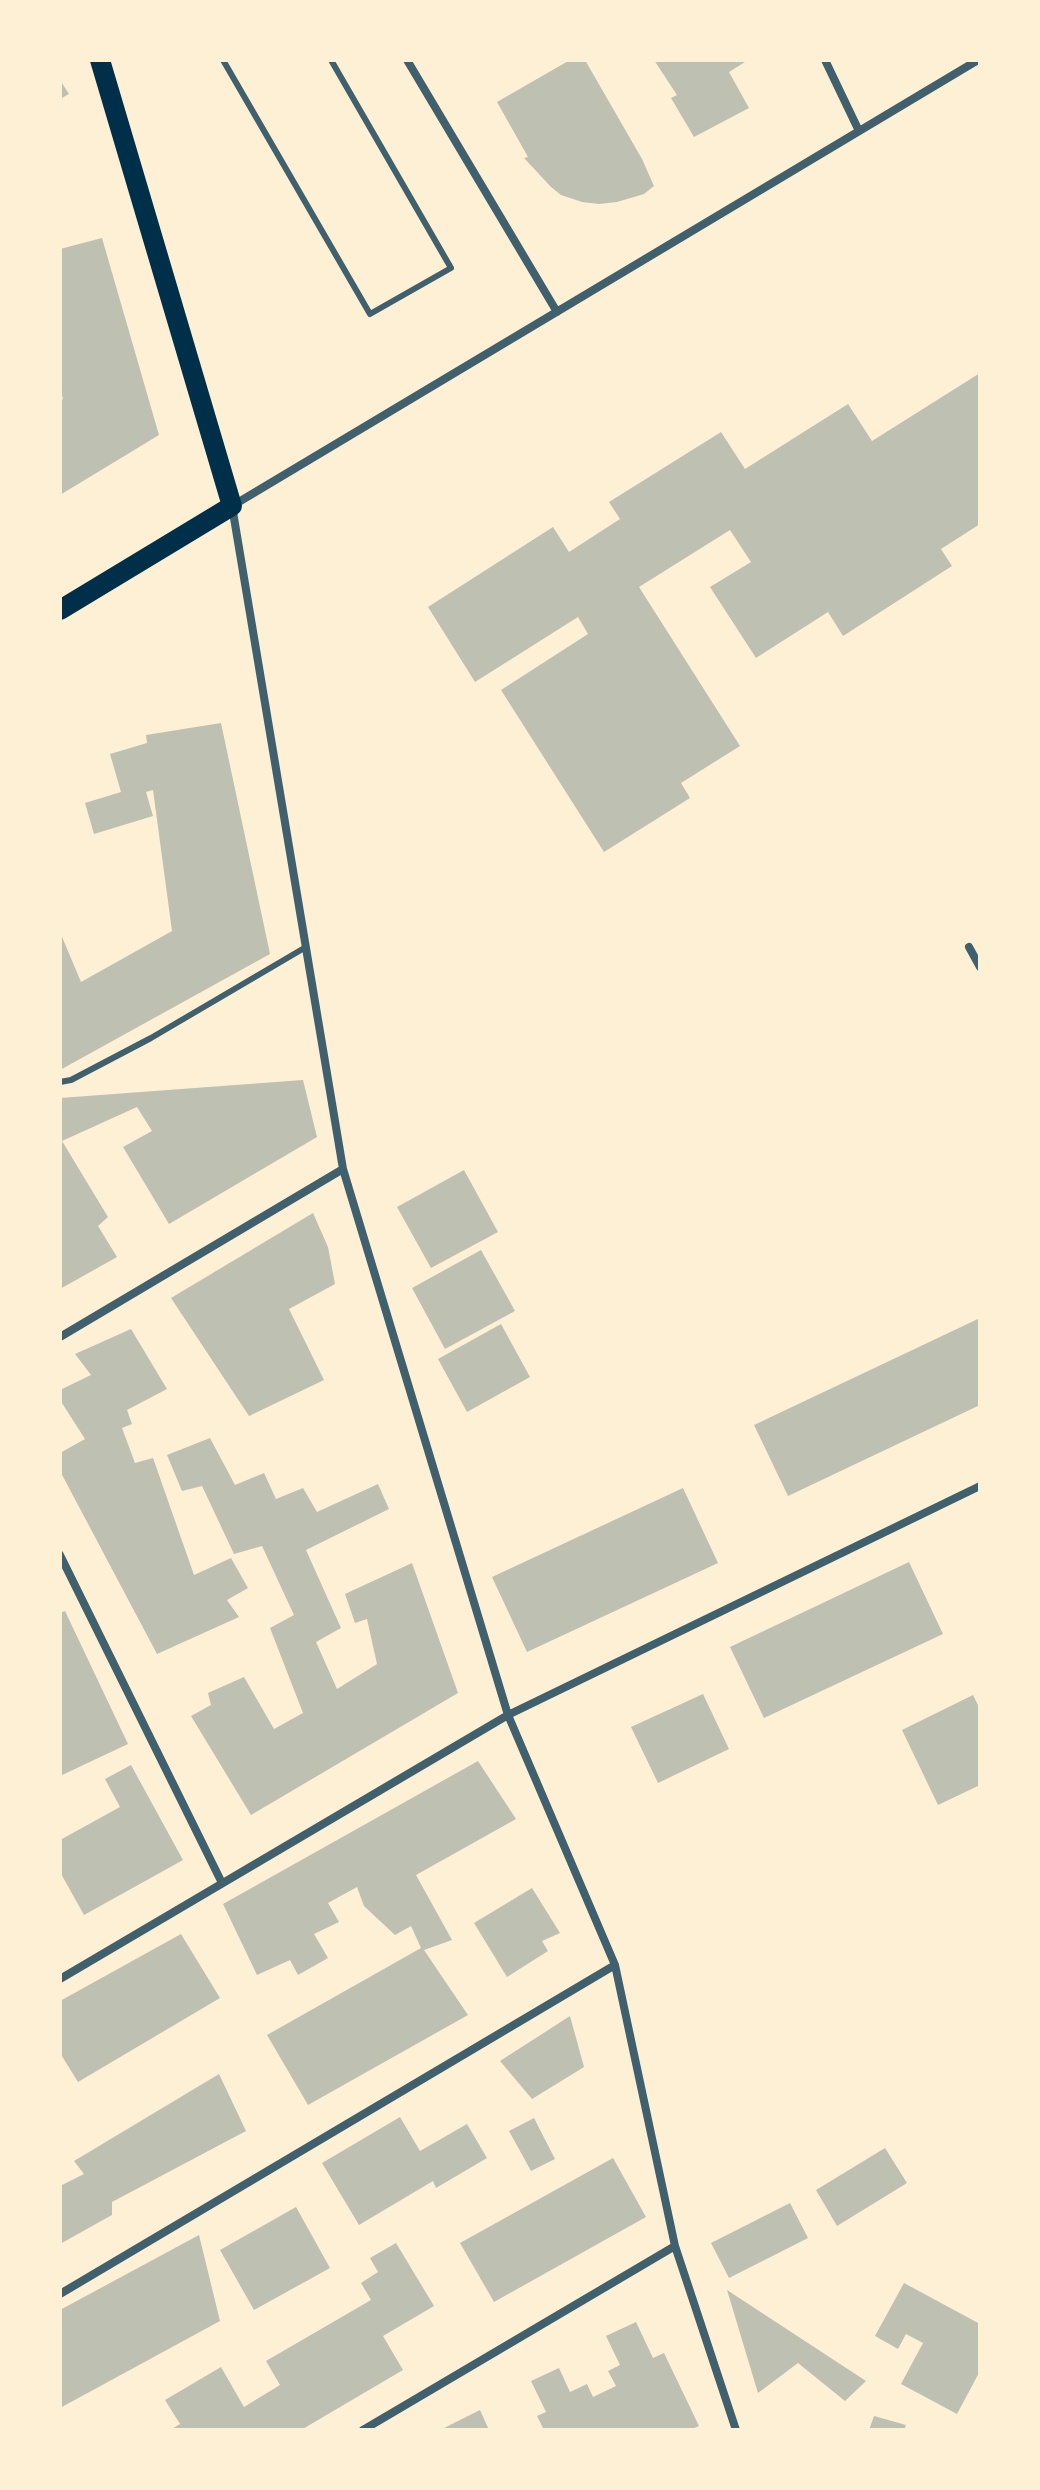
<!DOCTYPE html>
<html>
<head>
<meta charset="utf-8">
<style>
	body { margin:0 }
	#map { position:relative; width:1040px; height:2490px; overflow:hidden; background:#fdf0d5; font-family:Cabin,sans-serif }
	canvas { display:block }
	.frame { position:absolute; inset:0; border:62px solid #fdf0d5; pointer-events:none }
</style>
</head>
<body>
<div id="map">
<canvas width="1040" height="2490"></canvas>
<div class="frame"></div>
</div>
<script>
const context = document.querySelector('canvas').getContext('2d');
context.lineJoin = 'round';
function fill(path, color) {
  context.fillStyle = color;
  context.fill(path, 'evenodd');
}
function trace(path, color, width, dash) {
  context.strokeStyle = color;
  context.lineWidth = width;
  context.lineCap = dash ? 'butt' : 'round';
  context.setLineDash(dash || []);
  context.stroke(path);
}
fill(new Path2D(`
	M570,60H585L642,159L654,186L644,194L617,202L599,204L582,202L561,195L551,187L524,158L528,157L497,102Z
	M654,60H744L745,62L729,72L749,108L694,137L671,98L677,95Z
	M60,80L69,94L60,99Z
	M102,238L159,435L60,495V401L63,399L60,387V249Z
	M980,373V524L941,549L952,566L843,636L828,612L756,658L710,587L751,562L730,530L639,587L740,746L681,783L690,798L604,852L501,690L588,634L578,617L475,682L428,607L553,527L569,552L620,519L609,502L721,432L745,469L848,404L872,441Z
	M221,723L270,954L60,1070V932L81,982L172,931L153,790L146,792L153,816L94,834L85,803L121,792L110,754L147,743L146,735Z
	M303,1080L317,1137L169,1224L123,1147L152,1131L137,1107L62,1141L108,1217L98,1226L117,1257L60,1289V1098Z
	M464,1170L498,1232L431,1268L397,1207Z
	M313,1213L328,1247L335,1284L289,1309L324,1380L249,1416L171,1298Z
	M481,1250L515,1311L445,1349L412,1288Z
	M980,1318V1405L788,1496L754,1425Z
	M501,1324L530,1377L467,1412L438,1359Z
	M131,1329L167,1389L127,1410L132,1424L122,1428L135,1463L153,1458L194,1575L231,1558L248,1588L227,1600L239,1617L157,1654L60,1471V1453L85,1439L60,1400V1390L91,1375L75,1354Z
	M210,1438L235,1485L264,1473L276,1499L303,1488L317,1512L378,1484L389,1509L306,1550L341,1628L316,1642L337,1689L377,1664L367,1619L355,1623L345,1594L412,1563L458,1693L251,1815L191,1716L211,1705L208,1693L244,1677L274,1729L303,1713L270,1628L294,1615L262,1546L234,1554L202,1486L182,1491L167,1455Z
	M683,1488L718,1563L527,1652L492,1577Z
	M909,1562L943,1634L764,1718L730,1647Z
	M65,1611L128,1744L60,1776V1613Z
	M703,1694L729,1749L658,1783L631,1727Z
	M973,1695L980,1709V1785L938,1805L902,1730Z
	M478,1761L516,1819L416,1875L452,1940L424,1950L468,2015L308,2105L267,2035L421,1948L411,1926L395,1935L364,1906L357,1887L328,1903L339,1922L314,1934L328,1958L298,1975L290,1960L257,1975L223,1904Z
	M131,1765L183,1860L84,1915L60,1872V1840L120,1807L105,1779Z
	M532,1888L560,1933L542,1941L548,1951L507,1977L474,1923Z
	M181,1934L220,1998L78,2082L60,2053V2001Z
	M570,2016L584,2067L532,2099L500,2061Z
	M219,2074L246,2131L112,2202V2215L60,2244V2186L84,2174L74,2161Z
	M400,2117L420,2151L467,2124L487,2158L436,2188L433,2181L359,2225L322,2163Z
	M534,2118L555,2159L531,2171L509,2131Z
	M885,2148L907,2183L837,2226L816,2190Z
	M613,2158L646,2217L494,2302L460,2243Z
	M790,2203L808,2238L729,2278L711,2243Z
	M296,2207L330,2268L254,2310L220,2250Z
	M199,2235L220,2321L60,2408V2310Z
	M396,2243L434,2306L383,2336L403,2370L301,2430H170L180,2424L165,2400L221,2367L244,2407L280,2385L266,2361L371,2300L361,2283L378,2272L370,2258Z
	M904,2283L980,2324V2371L957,2414L901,2384L923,2343L906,2334L898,2349L875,2336Z
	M727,2290L866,2381L845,2401L798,2363L758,2393Z
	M636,2322L653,2358L664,2353L699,2426L690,2430H544L537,2416L546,2412L531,2381L559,2368L570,2392L587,2384L593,2397L616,2386L608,2371L620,2365L606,2336Z
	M480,2410L489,2430H440Z
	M874,2416L906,2425L904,2430H869Z`), '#bec0b2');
trace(new Path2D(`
	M223,60L370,314L451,268L331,60
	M60,1082L71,1080L151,1038L306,947`), '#3f606c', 6);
trace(new Path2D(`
	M407,60L557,312
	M825,60L859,131
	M969,947L980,967
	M60,1337L343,1169
	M60,1555L222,1883
	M60,1979L508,1715L980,1486
	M60,2294L615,1965
	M363,2430L675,2246
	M736,2430L675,2246L615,1965L508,1715L343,1169L232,506L978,60`), '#3f606c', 8);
trace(new Path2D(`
	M60,610L232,506L100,60`), '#003049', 20);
</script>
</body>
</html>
